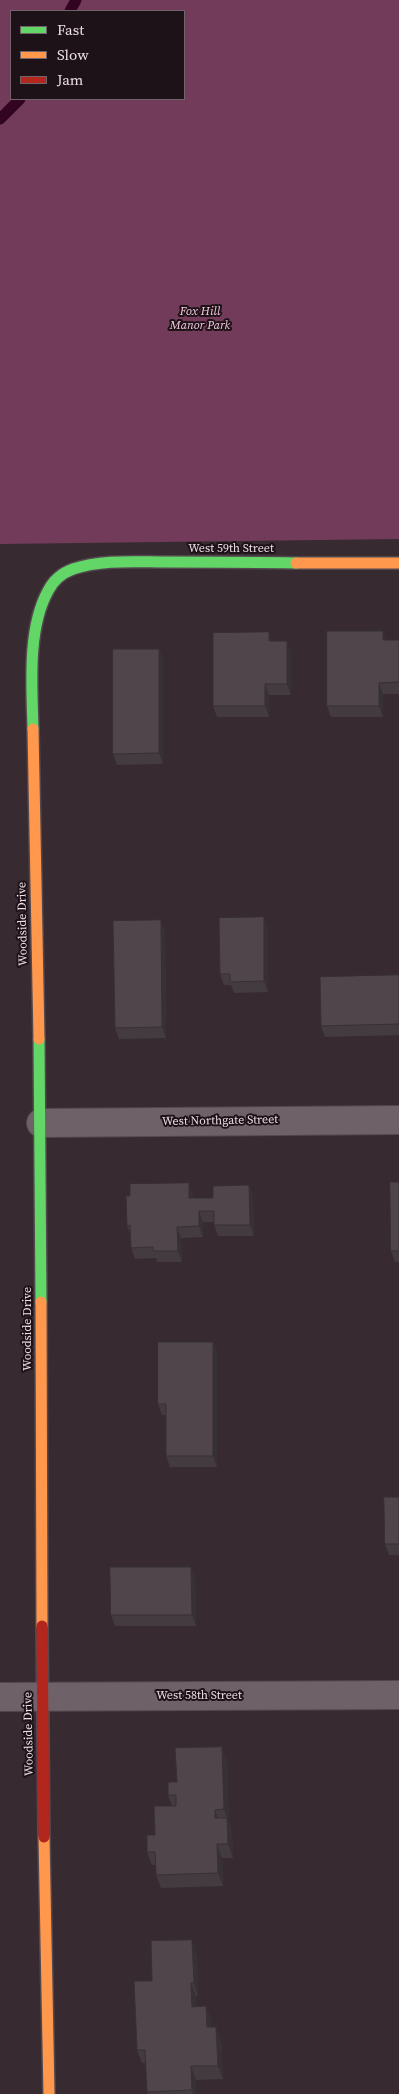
<!DOCTYPE html>
<html>
<head>
<meta charset="utf-8">
<style>
	body { margin:0 }
	#map { position:relative; width:399px; height:2094px; overflow:hidden; background:#372b31; font-family:"Source Serif 4",serif }
	canvas { display:block }
	.legend { position:absolute; left:10px; top:10px; width:175px; height:90px; box-sizing:border-box; background:#1d1217; border:1px solid #706369; margin:0; padding:6px 9px; list-style:none; font-size:15px; color:#eddde4 }
	.legend li { display:flex; align-items:center; gap:10px; height:25px }
	.legend b { width:25px; border:1px solid #706369 }
</style>
</head>
<body>
<div id="map">
<canvas width="399" height="2094"></canvas>
<ul class="legend">
<li><b style="height:6px;background:#63d668"></b>Fast</li>
<li><b style="height:6px;background:#ff974d"></b>Slow</li>
<li><b style="height:6px;background:#b3261e"></b>Jam</li>
</ul>
</div>
<script>
const context = document.querySelector('canvas').getContext('2d');
context.lineJoin = 'round';
function fill(path, color) {
  context.fillStyle = color;
  context.fill(path, 'evenodd');
}
function trace(path, color, width, dash) {
  context.strokeStyle = color;
  context.lineWidth = width;
  context.lineCap = dash ? 'butt' : 'round';
  context.setLineDash(dash || []);
  context.stroke(path);
}
function write(font, color, halo, rows, align = 'center') {
  context.font = font + ' "Source Serif 4",serif';
  context.lineWidth = 4;
  context.setLineDash([]);
  context.textBaseline = 'middle';
  context.strokeStyle = halo;
  context.fillStyle = color;
  for (const [text, x, y, turn = 0] of rows) {
    context.save();
    context.translate(x, y);
    context.rotate((+turn || 0) * Math.PI / 180);
    context.textAlign = isNaN(turn) ? turn : align;
    if (halo) context.strokeText(text, 0, 0);
    context.fillText(text, 0, 0);
    context.restore();
  }
}
fill(new Path2D(`
	M0,0H399V539L0,544ZM11,11H184V99H11Z`), '#733b5a');
trace(new Path2D(`
	M70,11L76,0
	M0,119L20,99`), '#330422', 11);
const street = new Path2D(`
	M41,1123L399,1120
	M0,1697L399,1695`);
const fast = new Path2D(`
	M33,729C32,687 27,629 48,591C53,581 62,573 73,569C102,559 137,562 167,562C210,562 253,562 296,563
	M39,1039L41,1302`);
const slow = new Path2D(`
	M296,563H399
	M33,729L39,1039
	M41,1302L42,1626
	M44,1837L49,2094`);
const jam = new Path2D(`
	M42,1626L44,1837`);
trace(street, '#53484e', 30);
trace(fast, '#53484e', 14);
trace(slow, '#53484e', 14);
trace(jam, '#53484e', 14);
trace(street, '#6e6268', 28);
trace(fast, '#63d668', 11);
trace(slow, '#ff974d', 11);
trace(jam, '#b3261e', 11);
fill(new Path2D(`
	M386,640H399V694H383V717H331L327,706Z
	M272,641L291,652V695H269V717H217L213,706Z
	M159,649L163,660V764L117,765L113,754Z
	M264,917L268,928V992L234,993L231,985H224L220,974Z
	M165,931L166,1038L119,1039L115,1028Z
	M399,975V1035L325,1037L321,1026Z
	M399,1182V1262H395L391,1251Z
	M249,1185L253,1196L254,1236H218L214,1225V1222H203V1237L181,1238L182,1262H157L156,1258L135,1259L131,1248V1236L127,1226L193,1194V1198H213Z
	M213,1342L217,1353V1467H170L166,1456V1415H162L158,1404Z
	M399,1497V1555H389L385,1544Z
	M191,1567L195,1578L196,1626H115L111,1615Z
	M227,1760L229,1822L232,1831L233,1858H222L223,1886L161,1888L156,1875V1865H152L147,1852L155,1835L172,1806L168,1795L177,1782Z
	M197,1954L198,1996H196V2007L206,2006L211,2020V2027L221,2040L223,2079L196,2080V2094H148L147,2092L146,2063H142L137,2050L152,1981Z`), '#443b40');
fill(new Path2D(`
	M383,631L387,642L383,640Z
	M269,632L273,643L269,641Z
	M287,641L291,652V695L287,684Z
	M159,649L163,660V764L159,753Z
	M379,683L383,694V717L379,706Z
	M265,684L269,695V717L265,706Z
	M264,917L268,928V992L264,981Z
	M161,920L165,931L166,1038L162,1027Z
	M189,1183L193,1194V1209L189,1198Z
	M249,1185L253,1196L254,1236L250,1225Z
	M199,1211L203,1222V1237L199,1226Z
	M177,1227L181,1238L182,1262L178,1251Z
	M213,1342L217,1353V1467L213,1456Z
	M191,1567L195,1578L196,1626L192,1615Z
	M222,1747L227,1760L229,1822L232,1831L233,1858L228,1844L227,1818L224,1809Z
	M215,1810L220,1823L215,1818Z
	M217,1844L222,1858L223,1886L218,1873Z
	M192,1940L197,1954L198,1996L194,1983Z
	M191,1983L196,1996L197,2020L192,2007Z
	M206,2006L211,2020L212,2040L207,2027Z
	M216,2027L221,2040L223,2079L218,2066Z
	M191,2066L196,2080V2094H193L192,2090Z`), '#373034');
const building = new Path2D(`
	M327,631H383V640H399V682L379,683V706H327Z
	M269,632V641H287V684H265V706H213V633Z
	M113,649H159V753L113,754Z
	M264,917V981L230,982V974H220L219,918Z
	M161,920L162,1027L115,1028L113,921Z
	M399,975V1024L321,1026L320,977Z
	M390,1182H399V1251H391Z
	M189,1183V1198H213V1186L249,1185L250,1225H214V1211H199V1226L177,1227L178,1251H153V1247L131,1248L130,1225L127,1226L126,1196H130V1184Z
	M158,1342H213V1456H166V1404H158Z
	M384,1497H399V1544H385Z
	M110,1567H191L192,1615H111Z
	M222,1747L224,1809L215,1810V1818H227L228,1844H217L218,1873L156,1875L155,1852H147V1835H155L154,1806H176V1795H168V1782H177L175,1748Z
	M192,1940L194,1983H191L192,2007L206,2006L207,2027H216L218,2066H191L192,2090L147,2092L145,2050H137L134,1981H152L151,1941Z`);
fill(building, '#4f454a');
trace(building, '#373034', 1);
write('italic 12px', '#f8cbe1', '#1d1217', [
	["Fox Hill",200,312],
	["Manor Park",200,326]
]);
write('12px', '#eddde4', '#1d1217', [
	["West 59th Street",231,549],
	["Woodside Drive",23,924,-91],
	["West Northgate Street",220,1121,-1],
	["Woodside Drive",28,1329,-90],
	["West 58th Street",199,1696],
	["Woodside Drive",29,1734,-91]
]);
</script>
</body>
</html>
